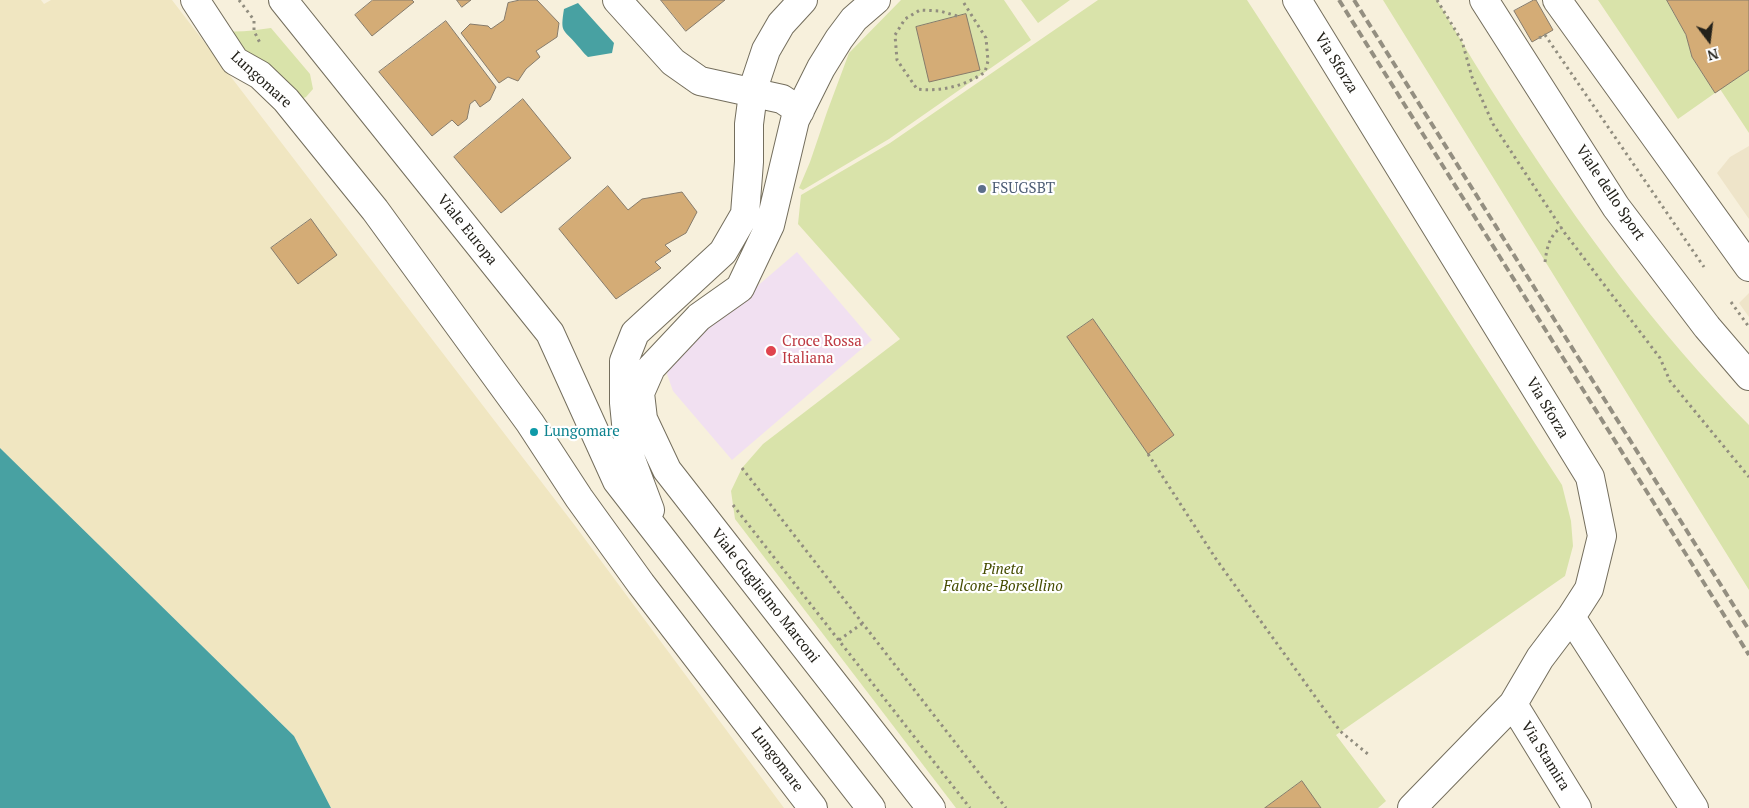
<!DOCTYPE html>
<html>
<head>
<meta charset="utf-8">
<style>
	body { margin:0 }
	#map { position:relative; width:1749px; height:808px; overflow:hidden; background:#f7f0dc; font-family:"PT Serif",serif }
	canvas { display:block }
	.north { position:absolute; left:1684px; top:15px; width:50px; height:50px; -webkit-text-stroke:4px #fff; paint-order:stroke; rotate:165deg; font-size:14px; font-weight:700; line-height:20px; text-align:center; color:#23211a }
	.north::after { content:''; display:block; margin:auto; width:18px; height:22px; background:#23211a; clip-path:polygon(50% 0,100% 100%,50% 72%,0 100%) }
</style>
</head>
<body>
<div id="map">
<canvas width="1749" height="808"></canvas>
<div class="north">N</div>
</div>
<script>
const context = document.querySelector('canvas').getContext('2d');
context.lineJoin = 'round';
function fill(path, color) {
  context.fillStyle = color;
  context.fill(path, 'evenodd');
}
function trace(path, color, width, dash) {
  context.strokeStyle = color;
  context.lineWidth = width;
  context.lineCap = dash ? 'butt' : 'round';
  context.setLineDash(dash || []);
  context.stroke(path);
}
function write(font, color, halo, rows, align = 'center') {
  context.font = font + ' "PT Serif",serif';
  context.lineWidth = 4.5;
  context.setLineDash([]);
  context.textBaseline = 'middle';
  context.strokeStyle = halo;
  context.fillStyle = color;
  for (const [text, x, y, turn = 0] of rows) {
    context.save();
    context.translate(x, y);
    context.rotate((+turn || 0) * Math.PI / 180);
    context.textAlign = isNaN(turn) ? turn : align;
    if (halo) context.strokeText(text, 0, 0);
    context.fillText(text, 0, 0);
    context.restore();
  }
}
fill(new Path2D(`
	M1749,146V219L1717,173L1730,157Z
	M1749,293V317L1739,303Z`), '#eee4c9');
fill(new Path2D(`
	M797,252L872,340L732,460L673,391L667,374L670,361Z`), '#f1e0f1');
fill(new Path2D(`
	M901,0H1004L1031,40L889,139L803,190L799,188L810,162L827,112L849,53Z
	M1021,0H1070L1038,23Z
	M1098,0H1247L1562,485L1571,521L1573,546L1565,576L1336,735L1386,801L1378,808H956L735,519L731,491L742,468L763,444L900,339L798,224L801,195L890,143Z
	M1383,0H1437C1460,39 1483,78 1508,116C1579,226 1657,332 1749,425V590Z
	M1598,0H1667L1686,35L1692,57L1715,93L1678,119Z
	M271,28L310,74L313,89L306,97L299,100L216,30C235,33 251,31 271,28Z
	M1749,70V133L1720,89Z`), '#d9e3aa');
fill(new Path2D(`
	M0,0H41L44,4L51,0H172L576,527L784,808H331L294,736L0,448Z`), '#f0e6c1');
fill(new Path2D(`
	M578,3L614,43L612,53L588,57C583,53 581,49 577,45C563,28 560,34 564,9Z
	M0,448L294,736L331,808H0Z`), '#48a1a2');
const building = new Path2D(`
	M373,0H412L414,2L372,36L355,15Z
	M457,0H471L462,7Z
	M520,0H537L559,23L557,37L536,51L540,57L526,69L518,81L508,77L499,83L461,33L470,24L488,26L491,29L504,20L508,3Z
	M661,0H725L686,31Z
	M1534,0H1536L1553,30L1532,42L1514,11Z
	M1667,0H1749V70L1715,93L1692,57L1686,35Z
	M966,14L980,70L929,82L916,27Z
	M446,21L496,87L490,100L480,107L475,100L470,104L467,119L458,126L452,120L432,136L379,72Z
	M523,99L571,158L501,213L454,157Z
	M608,186L628,210L642,199L682,192L697,212L686,233L665,245L671,251L655,262L661,268L616,299L559,229Z
	M311,219L337,255L298,284L271,248Z
	M1093,319L1174,435L1148,454L1067,337Z
	M1302,781L1321,808H1265Z`);
fill(building, '#d4ac76');
trace(building, '#867b6b', 1);
const minor = new Path2D(`
	M195,0L235,61L260,75L286,100L375,210L530,423L579,498L641,584L813,808
	M283,0L550,333L617,481L871,808
	M617,0L673,62L700,81L782,99L800,111
	M876,0L854,19L839,39L821,68L795,120L770,225L740,288L699,317L651,368L640,393L643,419L667,470L931,808
	M1297,0L1590,477L1602,536L1589,589L1571,617L1540,658L1513,704L1412,808
	M1484,0L1616,207L1707,327L1749,376
	M1557,0L1749,267
	M650,510L629,454L624,403V361L635,333L723,252L745,214L749,162V124L754,86L766,50L781,24L803,0
	M1571,617L1694,808
	M1513,704L1577,808`);
trace(minor, '#746e5d', 30);
trace(new Path2D(`
	M239,0L254,20V31L260,43
	M1437,0L1462,41L1472,77L1493,124L1564,232L1660,358L1670,381L1749,477
	M957,16L940,11L920,10L905,19L895,35L897,60L917,89C941,92 965,86 985,72L988,61L986,38L962,0
	M1539,38L1545,35L1704,267
	M1545,262C1547,247 1549,237 1561,227
	M1731,302L1749,327
	M1148,454L1216,559L1340,731L1369,755
	M742,468L1006,808
	M733,505L970,808
	M839,640L863,623`), '#918d7f', 3, [2.5, 4]);
trace(minor, '#fff', 28);
trace(new Path2D(`
	M1339,0L1749,655
	M1354,0L1749,630`), '#948f81', 4, [8, 4]);
for (const [x, y, r, color] of [
	[982,189,5,"#5c6f8a"],
	[771,351,6,"#e0444e"],
	[534,432,5,"#0f9aa8"]
]) {
  const dot = new Path2D();
  dot.arc(x, y, r, 0, 2 * Math.PI);
  context.fillStyle = color;
  context.fill(dot);
  trace(dot, '#fff', 2);
}
write('15px', '#23211a', '#fff', [
	["Via Sforza",1336,63,58],
	["Lungomare",261,80,42],
	["Viale dello Sport",1610,193,56],
	["Viale Europa",467,230,51],
	["Via Sforza",1547,408,59],
	["Viale Guglielmo Marconi",765,596,52],
	["Via Stamira",1545,756,58],
	["Lungomare",777,760,53]
]);
write('15px', '#4e5e75', '#fff', [
	["FSUGSBT",992,189]
], 'left');
write('15px', '#be3a42', '#fff', [
	["Croce Rossa",782,342],
	["Italiana",782,359]
], 'left');
write('15px', '#0d838f', '#fff', [
	["Lungomare",544,432]
], 'left');
write('italic 15px', '#454c00', '#fff', [
	["Pineta",1003,570],
	["Falcone-Borsellino",1003,587]
]);
</script>
</body>
</html>
